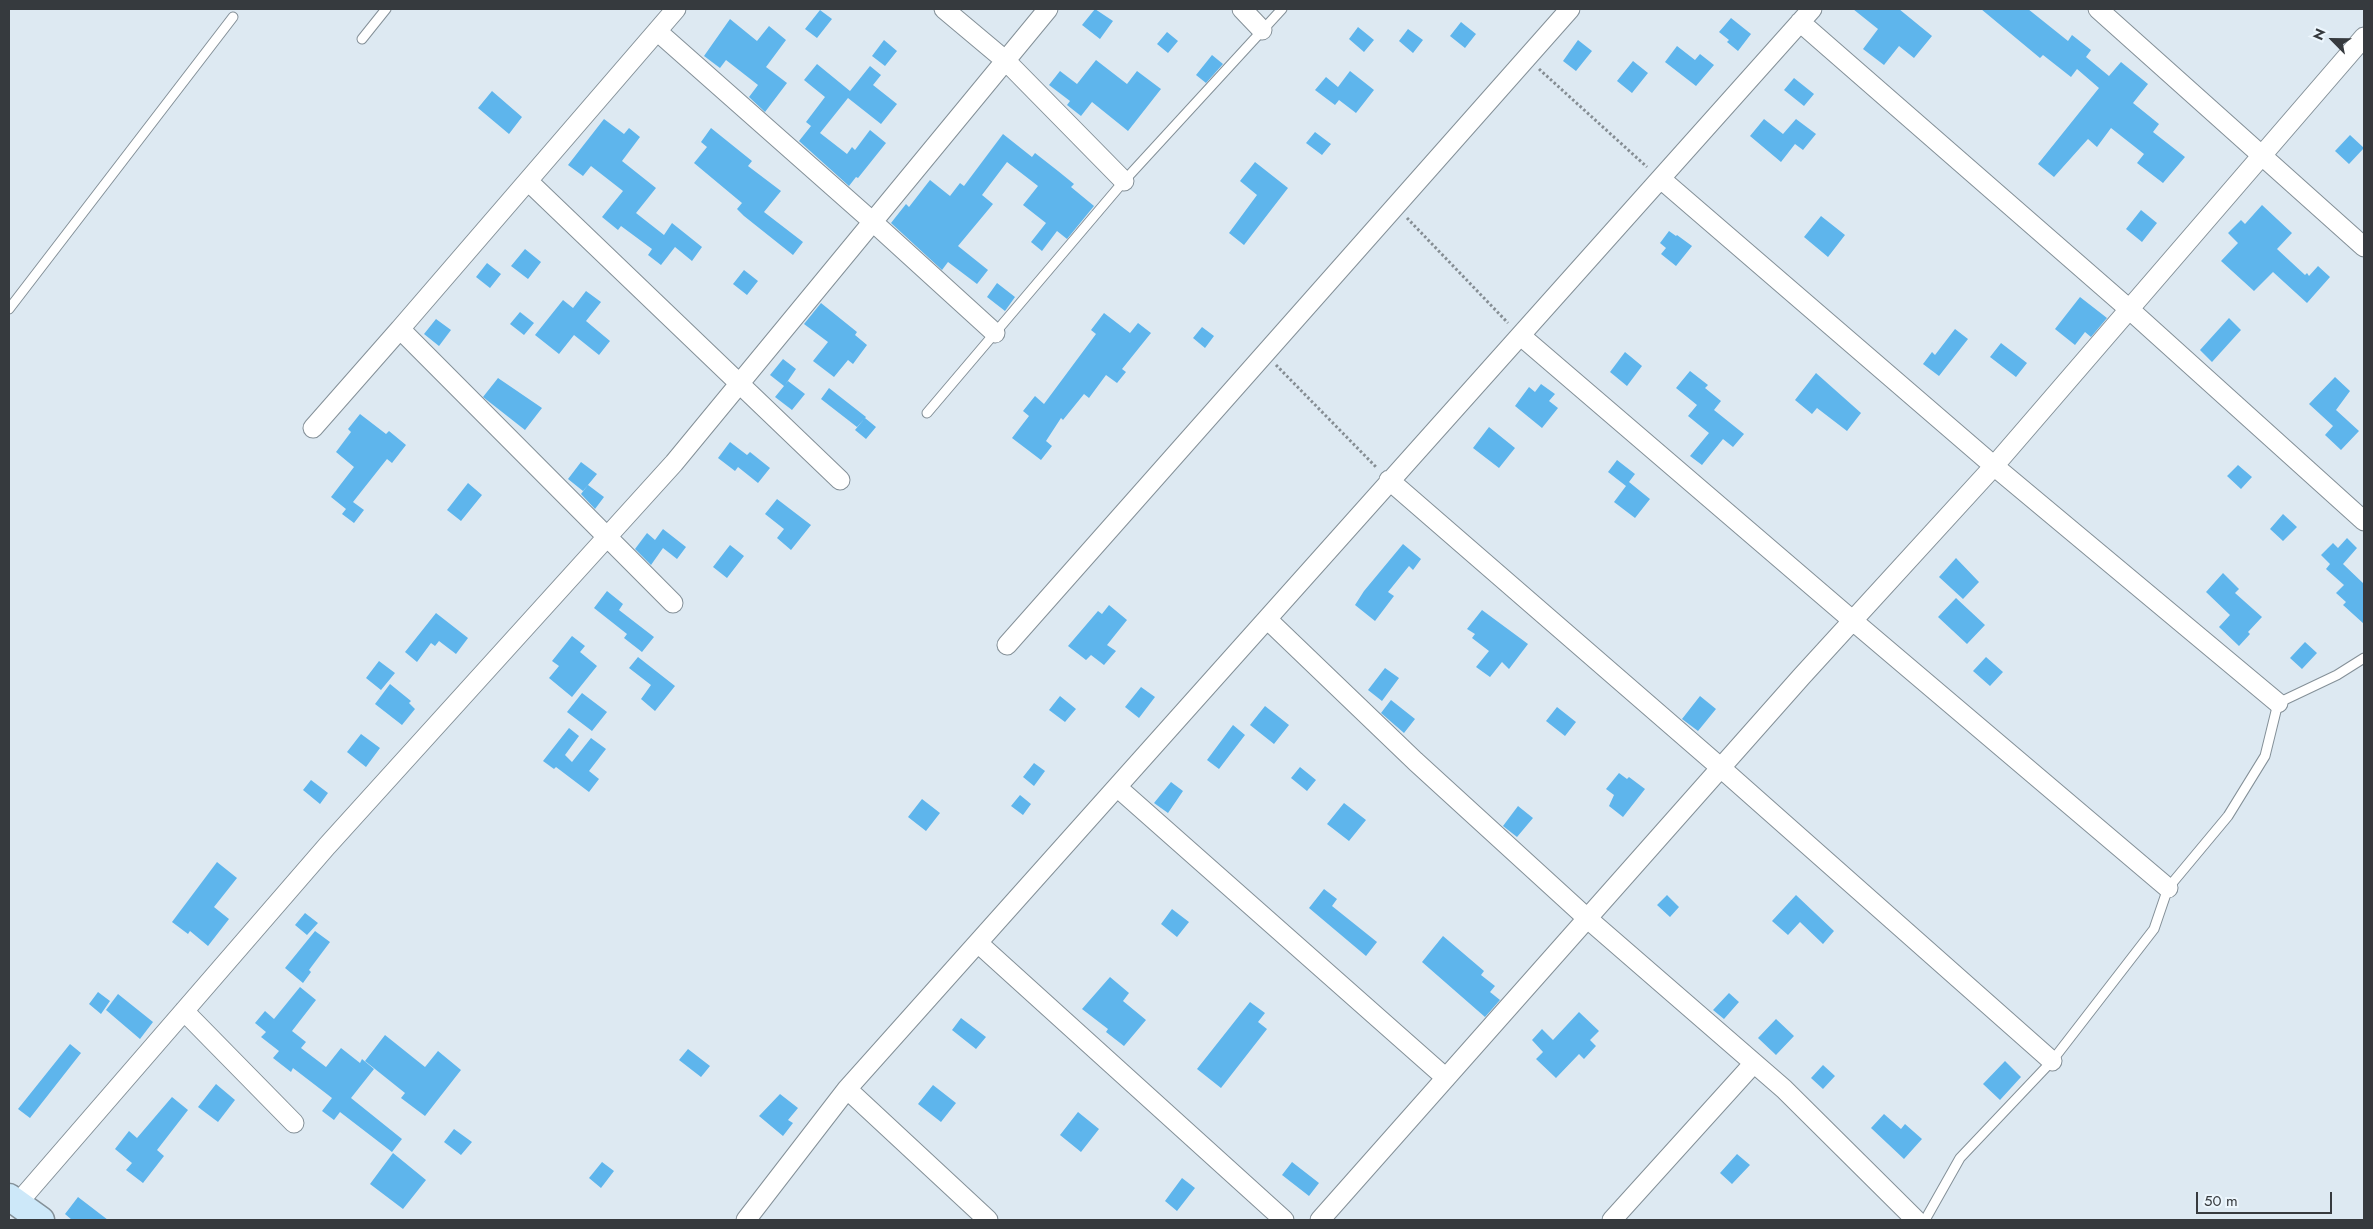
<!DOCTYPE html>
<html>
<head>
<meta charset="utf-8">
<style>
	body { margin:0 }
	#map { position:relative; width:2373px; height:1229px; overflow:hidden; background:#dde9f2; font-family:Jost,sans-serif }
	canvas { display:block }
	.frame { position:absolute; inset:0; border:10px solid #363a3e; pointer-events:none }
	.north { position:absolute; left:2308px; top:15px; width:50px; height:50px; -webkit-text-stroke:4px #ecf6fd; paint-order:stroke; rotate:293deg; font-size:14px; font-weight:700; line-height:20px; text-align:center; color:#363a3e }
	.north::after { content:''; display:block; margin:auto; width:18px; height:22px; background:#363a3e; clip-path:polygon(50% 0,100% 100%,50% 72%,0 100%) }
	.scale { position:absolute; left:2196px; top:1192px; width:136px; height:22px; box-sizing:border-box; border:2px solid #363a3e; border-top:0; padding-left:6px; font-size:15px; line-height:18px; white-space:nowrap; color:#363a3e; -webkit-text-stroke:4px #ecf6fd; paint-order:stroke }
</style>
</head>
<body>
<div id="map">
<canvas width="2373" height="1229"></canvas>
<div class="frame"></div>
<div class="north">N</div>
<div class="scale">50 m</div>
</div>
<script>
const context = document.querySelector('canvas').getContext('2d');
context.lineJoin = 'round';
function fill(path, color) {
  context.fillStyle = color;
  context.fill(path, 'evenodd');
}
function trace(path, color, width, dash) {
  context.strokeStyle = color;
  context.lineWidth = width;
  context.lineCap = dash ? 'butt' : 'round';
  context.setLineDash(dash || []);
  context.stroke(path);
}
fill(new Path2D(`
	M1095,9L1113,21L1100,39L1082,25Z
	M1853,9H1899L1932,36L1914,58L1899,46L1884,65L1863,49L1878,29Z
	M1981,9H2028L2068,41L2072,35L2091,50L2086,57L2109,76L2121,62L2148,84L2133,103L2159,124L2153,132L2185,157L2163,183L2137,163L2144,154L2111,128L2097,147L2088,139L2054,177L2038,164L2099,88L2077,69L2071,77L2043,55L2040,58Z
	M820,10L832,19L817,38L805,29Z
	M1731,18L1751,34L1738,51L1727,42L1729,40L1719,32Z
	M730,19L757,41L769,26L786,40L766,67L787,83L765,112L749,97L758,85L726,60L720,68L704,56Z
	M1461,22L1476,34L1465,48L1450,36Z
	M1358,27L1374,40L1364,52L1349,39Z
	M1408,29L1423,40L1413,53L1399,41Z
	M1167,32L1178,41L1168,53L1157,44Z
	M884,40L897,51L885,66L872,56Z
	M1578,40L1592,51L1576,71L1563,61Z
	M1677,46L1695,60L1700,54L1714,65L1696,86L1665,62Z
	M1212,55L1223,64L1206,83L1196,75Z
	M1096,60L1127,84L1137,71L1161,89L1128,131L1092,102L1081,116L1067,105L1070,101L1049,85L1060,71L1077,84Z
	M1633,61L1648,73L1632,93L1617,81Z
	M817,64L850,91L870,66L881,75L873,85L897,104L881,124L848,98L820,133L847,154L852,147L855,150L870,130L886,143L858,178L856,177L849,186L799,141L811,126L816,130L806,122L825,97L804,80Z
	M1350,71L1374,90L1356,113L1339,100L1335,105L1315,90L1326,77L1338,87Z
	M1794,78L1814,94L1804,106L1784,90Z
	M492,91L522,117L509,134L478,108Z
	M604,119L624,134L629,128L640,137L622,161L656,188L636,213L664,235L672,223L702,247L692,261L675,247L661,265L648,255L652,249L621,226L618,230L602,217L623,191L591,166L583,176L568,165Z
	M1764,119L1783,134L1796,119L1816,134L1803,150L1795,144L1781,162L1750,136Z
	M711,128L752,161L748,166L781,191L764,212L803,242L793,255L744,216L737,209L742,203L694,163L707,147L701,142Z
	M1315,132L1331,144L1322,155L1306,143Z
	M1003,134L1032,157L1035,153L1058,171L1074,184L1071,187L1094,206L1067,239L1057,231L1042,251L1031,242L1046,223L1023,205L1038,186L1007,162L982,195L993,204L958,246L988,270L977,284L948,262L942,270L891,223L906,204L909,207L930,180L950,196L960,183L964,186Z
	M2350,135L2364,148L2349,164L2335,151Z
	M1255,162L1288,188L1244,245L1229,233L1257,195L1240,181Z
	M2262,205L2292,233L2277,249L2305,275L2307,273L2309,276L2318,266L2330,277L2307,303L2273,272L2254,291L2221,261L2238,243L2228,233L2241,220L2245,224Z
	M2141,210L2157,223L2142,242L2126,229Z
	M1821,216L1845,235L1828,257L1804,237Z
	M1669,231L1676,236L1677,235L1692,246L1676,266L1661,254L1666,248L1660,243Z
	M525,249L541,262L528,279L511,266Z
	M487,263L501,274L490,288L476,277Z
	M744,270L758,281L747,295L733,284Z
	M997,283L1015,297L1005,311L987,297Z
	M586,291L601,302L586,321L610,341L599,355L574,335L559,354L535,335L563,300L573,308Z
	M2080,297L2107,318L2091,337L2085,332L2075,345L2055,329Z
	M821,303L857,332L855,335L867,345L853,364L848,360L834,377L813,361L828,342L804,324Z
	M520,312L534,323L524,335L510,324Z
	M1104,313L1130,333L1138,323L1151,333L1122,369L1126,372L1117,383L1106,375L1089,398L1084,394L1063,420L1061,418L1046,441L1052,446L1041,460L1012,438L1029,416L1023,411L1035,396L1044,404L1096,334L1091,330Z
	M2229,318L2241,330L2212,362L2200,350Z
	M436,319L451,330L439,346L424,334Z
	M1202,327L1214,336L1205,348L1193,338Z
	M1955,329L1968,339L1939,376L1923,364L1932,352L1935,355Z
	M2001,343L2027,363L2016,377L1990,357Z
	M1625,352L1642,366L1627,386L1610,372Z
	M783,359L796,369L785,385L788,381L805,394L792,410L775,397L784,386L770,375Z
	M1690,371L1708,385L1705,388L1721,401L1714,410L1744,434L1733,447L1723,439L1702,465L1690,456L1709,433L1688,416L1697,405L1676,388Z
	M1816,373L1861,413L1847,431L1817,408L1812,414L1795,400Z
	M2335,377L2350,391L2336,410L2359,431L2341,450L2325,435L2333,426L2309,404Z
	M498,378L542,408L525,430L483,397Z
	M1541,384L1555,394L1549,401L1558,408L1542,428L1515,406L1529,387L1535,392Z
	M829,388L866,417L857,427L821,399Z
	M360,414L386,434L389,431L406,445L392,463L387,459L353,502L364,510L354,523L342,514L346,509L331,497L354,467L336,452L351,432L348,429Z
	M865,418L876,427L866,439L855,430Z
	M1489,427L1515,448L1499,468L1473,448Z
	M730,442L747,455L750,452L770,468L758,483L738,467L735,471L718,458Z
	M1617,460L1635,474L1629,482L1650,499L1635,518L1614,502L1626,486L1608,472Z
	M581,462L597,474L583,491L568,479Z
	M2238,465L2252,477L2241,489L2227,476Z
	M468,483L482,495L461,521L447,510Z
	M588,485L604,497L595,509L581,494Z
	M777,499L811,525L791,550L777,538L784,529L765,514Z
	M2283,514L2297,527L2283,541L2270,529Z
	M663,529L686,547L677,559L663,548L651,565L635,549L647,533L655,540Z
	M2347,538L2357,548L2343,564L2364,584V624L2343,605L2346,602L2336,593L2344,585L2326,569L2330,564L2321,555L2333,543L2338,548Z
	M1403,544L1421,559L1413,570L1409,566L1388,592L1394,596L1375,621L1355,605L1364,591Z
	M730,545L744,556L727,578L713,567Z
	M1956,558L1979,582L1963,599L1939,577Z
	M2223,573L2239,589L2235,593L2262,617L2248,632L2250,634L2239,646L2219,627L2230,615L2206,592Z
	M607,591L623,604L619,610L654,637L642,652L624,638L627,634L594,608Z
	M1956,598L1985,625L1967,644L1938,617Z
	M1109,605L1127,620L1107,645L1116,651L1104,665L1091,655L1086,660L1068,646L1098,611L1102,614Z
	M1482,610L1528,644L1509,669L1502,662L1490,677L1476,667L1489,651L1472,638L1475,634L1467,629Z
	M436,613L468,638L456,654L439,641L435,646L431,643L417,662L405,652Z
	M572,636L585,646L580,652L597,666L572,697L549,678L559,666L552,661Z
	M2305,642L2317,653L2302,669L2290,658Z
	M638,657L675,686L655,711L641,699L651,685L629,668Z
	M1986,657L2003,672L1990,686L1973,671Z
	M379,661L395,673L381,690L366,678Z
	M1385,668L1399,678L1382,701L1368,690Z
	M390,684L411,701L409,703L415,709L402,725L375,704Z
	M1141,687L1155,697L1139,718L1125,707Z
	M582,693L607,712L592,731L567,712Z
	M1060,696L1076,709L1065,722L1049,710Z
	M1700,696L1716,709L1698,731L1682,719Z
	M1391,700L1415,719L1404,733L1381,713Z
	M1265,706L1289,725L1274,744L1250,725Z
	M1557,707L1576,722L1565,736L1546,721Z
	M1233,725L1245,735L1219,769L1207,760Z
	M569,728L579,736L565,755L572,762L591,738L606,749L589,771L599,779L589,792L556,767L554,769L543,761Z
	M361,734L380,748L366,767L347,752Z
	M1034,763L1045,771L1034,786L1023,777Z
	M1300,767L1316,780L1307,791L1291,778Z
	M1619,773L1627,779L1629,777L1645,789L1623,817L1609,806L1614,795L1606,789Z
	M311,780L328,793L320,804L303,790Z
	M1171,782L1183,791L1168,813L1154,803Z
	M1020,795L1031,804L1023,815L1011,806Z
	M922,799L940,813L926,831L908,817Z
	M1344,803L1366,820L1349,841L1327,824Z
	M1518,806L1533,818L1517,837L1503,826Z
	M217,862L237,878L214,907L229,919L208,946L190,931L188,934L172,922Z
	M1324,889L1337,899L1332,906L1377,942L1366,956L1309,908Z
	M1667,895L1679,907L1670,917L1657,905Z
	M1796,895L1834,931L1823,944L1800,922L1788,935L1772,921Z
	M1172,909L1189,922L1177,937L1161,924Z
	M305,913L318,923L307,935L295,925Z
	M315,931L330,942L309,970L311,972L303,983L285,968Z
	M1443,936L1484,971L1481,975L1495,986L1490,992L1500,1000L1485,1017L1422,962Z
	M1110,977L1129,993L1123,1001L1146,1020L1124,1046L1106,1032L1108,1029L1082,1009Z
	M300,987L316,1000L292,1031L306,1042L301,1048L326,1067L341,1048L360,1063L362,1059L374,1069L351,1098L402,1139L392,1152L340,1112L334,1120L322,1111L332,1098L293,1068L291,1072L273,1058L279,1051L261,1037L266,1032L255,1023L265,1011L274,1019Z
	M98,992L110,1001L101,1014L89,1004Z
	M1729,993L1739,1002L1724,1019L1713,1010Z
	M118,994L153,1022L140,1039L106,1010Z
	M1250,1002L1265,1013L1258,1022L1267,1029L1221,1088L1197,1069Z
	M1579,1012L1599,1031L1590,1040L1596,1046L1584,1059L1579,1054L1556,1078L1536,1059L1543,1052L1532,1040L1542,1029L1553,1040Z
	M961,1018L986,1037L976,1049L952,1030Z
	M1776,1019L1794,1036L1776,1055L1758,1038Z
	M385,1035L425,1067L438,1051L461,1070L425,1116L401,1098L405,1093L365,1061Z
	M70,1044L81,1053L30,1118L18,1109Z
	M688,1049L710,1066L701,1077L679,1060Z
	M2005,1061L2021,1077L2000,1100L1983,1084Z
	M1823,1065L1835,1076L1823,1089L1811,1078Z
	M216,1084L235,1100L218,1122L198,1107Z
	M933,1085L956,1103L941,1122L918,1104Z
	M780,1094L798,1108L788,1120L793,1123L783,1136L759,1116Z
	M172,1097L188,1110L157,1150L164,1156L143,1183L126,1170L132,1163L115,1149L129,1131L137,1138Z
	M1078,1112L1099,1129L1081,1152L1060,1135Z
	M1884,1114L1901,1129L1905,1124L1922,1139L1904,1159L1871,1128Z
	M454,1129L472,1142L461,1155L444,1142Z
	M393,1153L426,1180L403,1209L370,1184Z
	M1737,1154L1750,1165L1732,1184L1720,1173Z
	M602,1162L614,1171L601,1188L589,1178Z
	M1292,1162L1319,1183L1309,1196L1282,1175Z
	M1182,1178L1195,1188L1177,1211L1165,1201Z
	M78,1197L108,1220H72L65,1214Z`), '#5eb5ec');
const lane = new Path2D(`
	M362,39L386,9
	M9,309L233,17
	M927,413L1124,181L1282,9
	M1925,1220L1960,1158L2052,1061L2154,929L2168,888L2228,816L2265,756L2278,703L2337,675L2364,658`);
const street = new Path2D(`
	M944,9L1006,61L1124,181
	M1242,9L1262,30
	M2098,9L2364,247
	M1800,22L2129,309L2364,521
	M657,31L873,222L995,333
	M1661,179L1994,466L2278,703
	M528,181L840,480
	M1521,336L1852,620L2168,888
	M313,428L400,329
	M1389,480L1721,768L2052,1061
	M673,603L400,329L676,9
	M1267,619L1415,761L1588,919L1784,1089L1916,1220
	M1007,645L1570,9
	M1117,787L1446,1078
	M978,943L1284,1220
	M184,1011L294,1123
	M847,1089L988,1220
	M17,1204L327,846L674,463L1048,9
	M746,1220L847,1089L1812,9
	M1320,1220L1802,676L1994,466L2364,37
	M1612,1220L1754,1063`);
const secondary = new Path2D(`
	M9,1197L41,1220`);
trace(lane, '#849098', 11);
trace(street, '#849098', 21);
trace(secondary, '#849098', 29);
trace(new Path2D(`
	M1539,69L1647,167
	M1407,218L1508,323
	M1276,365L1377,468`), '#858d93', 3, [2.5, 2.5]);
trace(lane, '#fff', 9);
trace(street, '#fff', 19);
trace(secondary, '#cde8f9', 26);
</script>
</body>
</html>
